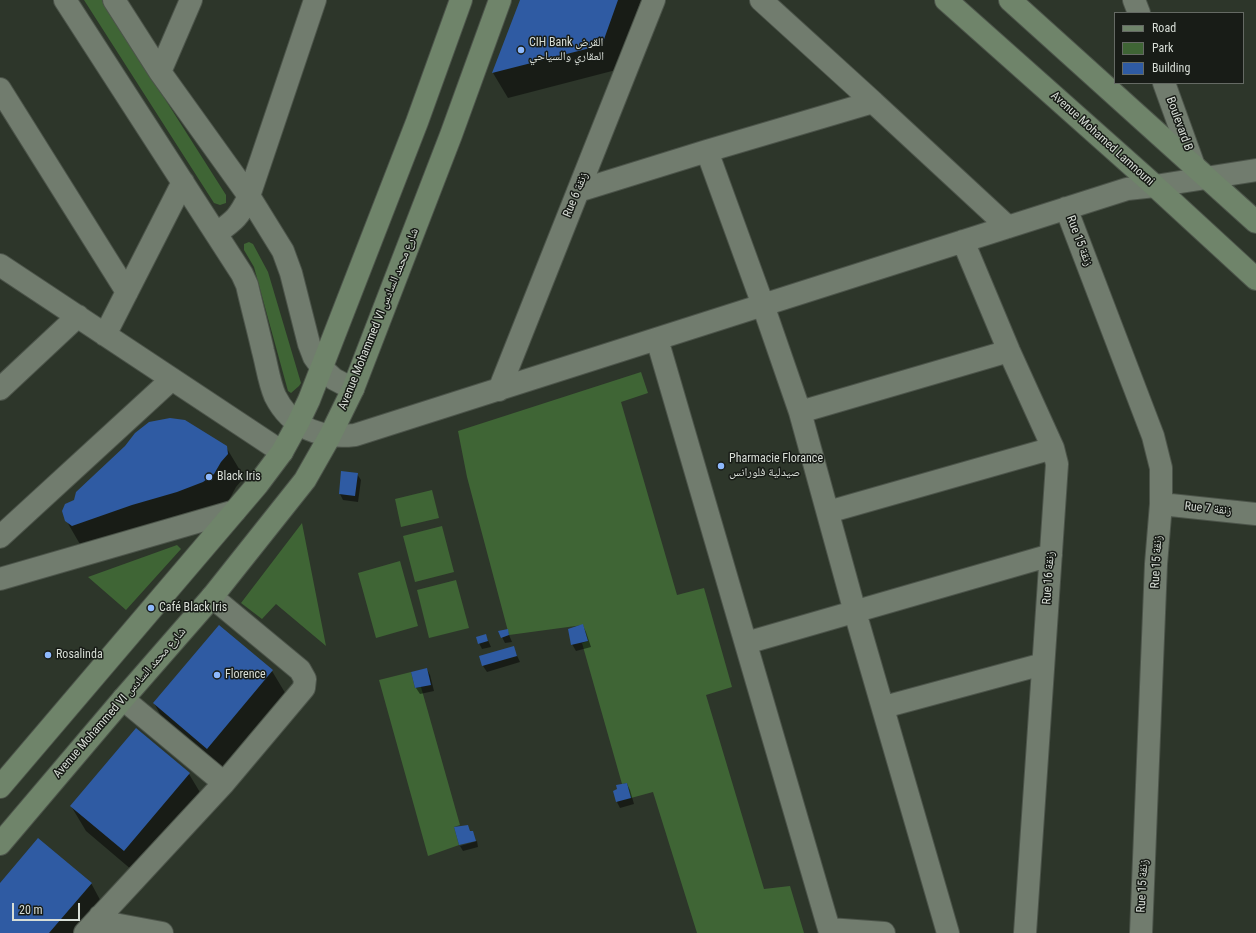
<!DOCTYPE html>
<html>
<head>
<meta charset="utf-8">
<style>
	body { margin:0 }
	#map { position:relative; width:1256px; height:933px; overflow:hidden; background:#2d362a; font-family:"Roboto Condensed",sans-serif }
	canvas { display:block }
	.legend { position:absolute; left:1114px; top:12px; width:130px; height:72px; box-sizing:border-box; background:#181c17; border:1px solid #656a64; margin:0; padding:5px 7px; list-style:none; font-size:12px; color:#d8ded7 }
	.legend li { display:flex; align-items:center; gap:8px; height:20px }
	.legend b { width:20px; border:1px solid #656a64 }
	.scale { position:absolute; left:12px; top:903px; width:68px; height:18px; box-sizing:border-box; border:2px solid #d8ded7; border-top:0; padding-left:5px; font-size:12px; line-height:14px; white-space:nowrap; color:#d8ded7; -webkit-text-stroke:3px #181c17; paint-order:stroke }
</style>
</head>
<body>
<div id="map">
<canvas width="1256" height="933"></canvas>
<ul class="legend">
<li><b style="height:5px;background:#6f846a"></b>Road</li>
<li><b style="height:11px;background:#3f6535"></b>Park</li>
<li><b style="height:11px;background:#2f5ba3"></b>Building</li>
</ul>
<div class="scale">20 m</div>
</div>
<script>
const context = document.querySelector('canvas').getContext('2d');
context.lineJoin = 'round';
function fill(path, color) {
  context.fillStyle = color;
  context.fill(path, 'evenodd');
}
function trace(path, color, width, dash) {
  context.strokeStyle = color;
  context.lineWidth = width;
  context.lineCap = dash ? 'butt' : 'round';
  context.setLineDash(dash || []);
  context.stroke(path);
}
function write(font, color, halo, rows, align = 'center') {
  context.font = font + ' "Roboto Condensed","Noto Naskh Arabic",sans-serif';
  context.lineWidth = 3;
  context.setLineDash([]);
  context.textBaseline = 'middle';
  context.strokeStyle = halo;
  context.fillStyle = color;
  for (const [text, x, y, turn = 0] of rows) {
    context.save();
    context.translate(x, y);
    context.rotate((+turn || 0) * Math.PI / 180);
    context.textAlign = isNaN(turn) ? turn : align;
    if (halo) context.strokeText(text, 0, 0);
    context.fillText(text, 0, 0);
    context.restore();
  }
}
fill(new Path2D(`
	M84,0H102L226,195V203L220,205L214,203Z
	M249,242L253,244L268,272L301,383L299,386L291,393L288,391L254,267L244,250V244Z
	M641,372L648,393L621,402L677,595L704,588L732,687L706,695L764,889L790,886L804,933H697L653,792L631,798L627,783L622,784L582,643L588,641L583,625L509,635L467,477L458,431Z
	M432,490L439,518L401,527L395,499Z
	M302,523L326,646L276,604L262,619L241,603Z
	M442,526L454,572L415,582L403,536Z
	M177,545L181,549L126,610L88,577Z
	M400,561L418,626L376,638L358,573Z
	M456,580L469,628L429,638L417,590Z
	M411,672L415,688L421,687L460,825L454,827L459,845L428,856L379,680Z`), '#3f6535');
fill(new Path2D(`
	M521,0H641L616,70L508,98L493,73Z
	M226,447L241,472L242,480L236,487L229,500L218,507L81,546L66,520Z
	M357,474L361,480L358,502L343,500L340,494Z
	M583,626L586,632L591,647L576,651L572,644Z
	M507,630L512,642L505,643L502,637Z
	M486,636L491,647L482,649L479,643Z
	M513,647L520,662L487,672L483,666Z
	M427,669L430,675L434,691L420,694L416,688L412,673Z
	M272,671L287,696L222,773L168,729L154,703Z
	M189,774L204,799L139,876L86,831L71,806Z
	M627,784L630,790L634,804L620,808L617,802Z
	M477,841L478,847L463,851L460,846Z
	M91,883L105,909L85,933H0V884Z`), '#0007');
fill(new Path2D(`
	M520,0H618L602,45L492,73Z
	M170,418L185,420L227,446L228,454L221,462L214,474L203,482L177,492L132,505L72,526L65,521L62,511L65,504L74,500L76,492L125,446L135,433L149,422Z
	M341,471L358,473L355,496L339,494Z
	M583,624L588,641L571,645L568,629Z
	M219,625L273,670L207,749L153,703Z
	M508,629L509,635L501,638L498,631Z
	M486,634L488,641L478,644L476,637Z
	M514,646L517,656L482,666L479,656Z
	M427,668L431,685L415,688L411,672Z
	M136,728L190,773L124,851L70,806Z
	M627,783L631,798L616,802L613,791L617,789L616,785Z
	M468,825L470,831H473L476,841L459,845L454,827Z
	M38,838L92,883L49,933H0V883Z`), '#2f5ba3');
const street = new Path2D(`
	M65,0L242,274L247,285C252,307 258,329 263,351C267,366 269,382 275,396C291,428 321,439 355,435L1127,189L1155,186L1256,170
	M114,0L160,72L249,196L283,251L291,273L309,344L314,357L322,368L334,379L353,389
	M761,0L873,102
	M1134,0L1139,13
	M160,72L191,0
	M1164,83L1194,166
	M0,89L127,292
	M707,151L763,305L800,412L855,612L948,933
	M578,191L707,151L873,102L1008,227
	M1066,208L1153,436L1161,468V504L1156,564L1141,933
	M217,233C235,220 239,217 249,196L315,0
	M963,241L1009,351L1053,448L1057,464L1025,933
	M0,265L282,452
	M105,335L183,182
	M657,339L829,929L884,933
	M0,389L78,316
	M499,390L654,0
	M800,412L1009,351
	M1161,504L1256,514
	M828,512L1053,448
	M0,537L172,379
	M0,579L235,511
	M746,643L1051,555
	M123,699L224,783
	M884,707L1043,664
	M98,930L100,916L114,924L162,933
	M85,933L224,783L304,688L305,679L300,670L212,597`);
const secondary = new Path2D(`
	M946,0L1155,186L1256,279
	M1010,0L1256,222
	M0,787L258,484L282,452L298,423L309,400L417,122L461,0
	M0,844L123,699L212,597L305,480L330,436L353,389L451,135L500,0`);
trace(street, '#4c544a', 24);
trace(secondary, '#4c544a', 24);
trace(street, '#717c6e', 22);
trace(secondary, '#6f846a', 22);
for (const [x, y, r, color] of [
	[521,50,4,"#8eb9fd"],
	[721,466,4,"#8eb9fd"],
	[209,477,4,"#8eb9fd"],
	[151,608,4,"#8eb9fd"],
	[48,655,4,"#8eb9fd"],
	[217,675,4,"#8eb9fd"]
]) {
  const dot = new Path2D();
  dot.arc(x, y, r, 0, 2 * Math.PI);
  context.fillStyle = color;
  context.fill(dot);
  trace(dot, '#181c17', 1.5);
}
write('12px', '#d8ded7', '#181c17', [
	["CIH Bank القرض",529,43],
	["العقاري والسياحي",529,57],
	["Pharmacie Florance",729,459],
	["صيدلية فلورانس",729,473],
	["Black Iris",217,477],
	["Café Black Iris",159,608],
	["Rosalinda",56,655],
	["Florence",225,675]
], 'left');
write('12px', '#d8ded7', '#181c17', [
	["Boulevard B",1179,124,70],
	["Avenue Mohamed Lamnouni",1102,139,42],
	["Rue 6 زنقة",576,195,-68],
	["Rue 15 زنقة",1079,241,69],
	["Avenue Mohammed VI شارع محمد السادس",379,319,-68],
	["Rue 7 زنقة",1208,509,6],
	["Rue 15 زنقة",1157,562,-87],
	["Rue 16 زنقة",1049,578,-86],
	["Avenue Mohammed VI شارع محمد السادس",120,703,-49],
	["Rue 15 زنقة",1143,886,-87]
]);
</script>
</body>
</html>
